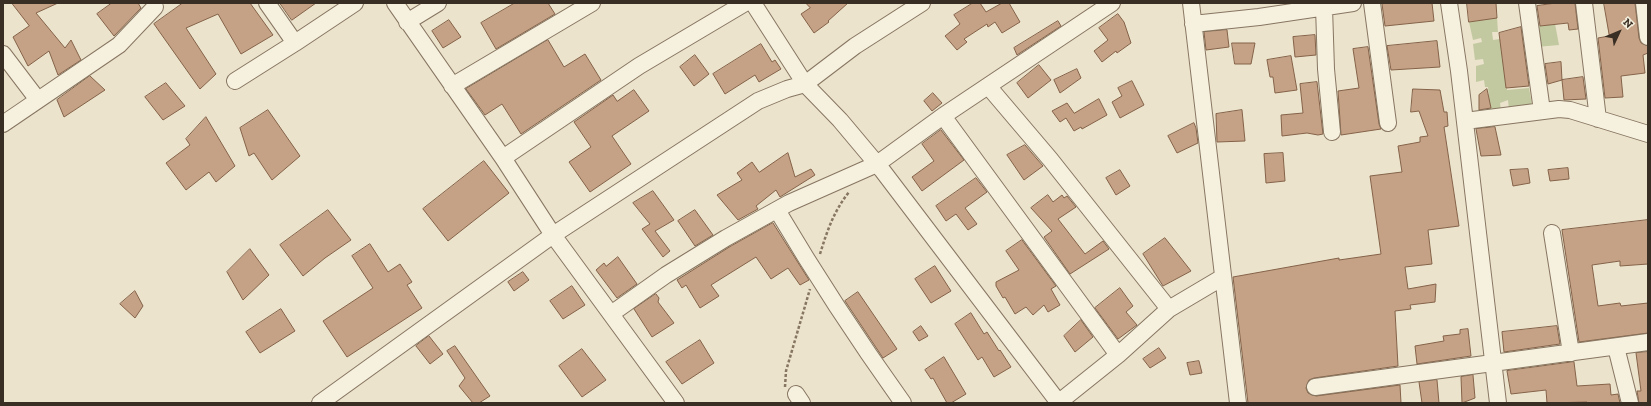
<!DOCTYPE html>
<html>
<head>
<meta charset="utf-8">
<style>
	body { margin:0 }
	#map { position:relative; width:1651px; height:406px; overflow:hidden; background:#ebe3cc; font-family:"Zilla Slab",serif }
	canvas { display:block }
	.frame { position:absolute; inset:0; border:4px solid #392e23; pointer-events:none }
	.north { position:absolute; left:1599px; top:12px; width:40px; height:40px; -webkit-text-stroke:3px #f3eddb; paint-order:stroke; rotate:46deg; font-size:11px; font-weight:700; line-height:16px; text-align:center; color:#392e23 }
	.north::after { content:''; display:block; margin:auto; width:14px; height:18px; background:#392e23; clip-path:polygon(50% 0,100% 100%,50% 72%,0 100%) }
</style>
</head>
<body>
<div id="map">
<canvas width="1651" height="406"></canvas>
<div class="frame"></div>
<div class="north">N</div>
</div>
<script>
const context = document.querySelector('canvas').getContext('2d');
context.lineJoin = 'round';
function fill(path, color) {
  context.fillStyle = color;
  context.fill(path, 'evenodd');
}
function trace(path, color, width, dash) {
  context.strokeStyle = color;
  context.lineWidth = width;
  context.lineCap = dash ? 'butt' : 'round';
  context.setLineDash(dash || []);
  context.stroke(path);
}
fill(new Path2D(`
	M1497,17L1498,32H1492L1493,40L1500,39L1507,90L1529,88L1532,105L1509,110L1508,100L1500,103L1501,110L1490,112L1487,98H1489L1488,87H1485L1484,80L1476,82V66L1484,64L1483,59L1475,60L1473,44L1482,42L1481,38L1473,40L1469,22Z
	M1555,24L1559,45L1536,47L1538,26Z`), '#c2c9a0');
const building = new Path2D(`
	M12,3H58L36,13L65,48L71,40L81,60L58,75L49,51L28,66L13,37L29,26Z
	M112,3H138L141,8L114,36L97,14Z
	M183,3H250L273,35L241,54L218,14L186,28L216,74L200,89L154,24Z
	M280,3H316L292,20Z
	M515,3H548L555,14L496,49L481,23Z
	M806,3H848L828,21L829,22L814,33L801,14L810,8Z
	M973,3H980L986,12L1002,3H1009L1020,22L1002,33L995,22L988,27L987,24L964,39L967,42L957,50L945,36L960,24L954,15Z
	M1402,3H1432L1434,21L1385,26L1382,4Z
	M1467,3H1496L1497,18L1469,22Z
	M1556,3H1575L1578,29L1569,30L1568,23L1540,26L1537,6Z
	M1604,3H1635L1639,38L1641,43L1648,46V53L1643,55L1645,73L1621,76L1623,97L1605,98L1598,38L1609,36Z
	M1118,14L1124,22L1131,43L1117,53L1116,51L1102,62L1094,51L1108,40L1099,28Z
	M449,20L461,37L443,48L432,31Z
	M1058,21L1061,26L1017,55L1014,48Z
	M1521,27L1529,86L1506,88L1499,33Z
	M1227,30L1229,47L1206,50L1204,32Z
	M1315,35L1316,55L1295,57L1293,37Z
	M548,40L564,67L585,54L601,80L521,134L502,104L485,115L466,89Z
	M1437,41L1440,67L1391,70L1387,46Z
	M1232,43H1255L1251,64H1235Z
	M761,44L772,62L775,60L781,69L759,82L755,75L725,94L713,74Z
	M1368,47L1379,124L1381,129L1341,135L1338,91L1359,88L1353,49Z
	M695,55L709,74L694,86L680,67Z
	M1291,56L1297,90L1275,93L1273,77H1270L1267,60Z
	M1561,62L1562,80L1548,84L1545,64Z
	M1039,65L1051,80L1028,98L1017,83Z
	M1077,69L1081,78L1060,93L1054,80Z
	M90,76L105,90L64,117L57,100Z
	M1583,77L1586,99L1564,100L1562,80Z
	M1132,81L1144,105L1120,118L1112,102L1122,96L1118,88Z
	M1317,82L1323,134L1318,135L1307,133L1282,136L1281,115L1303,113L1300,84Z
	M166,83L185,106L163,120L145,97Z
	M1413,89L1440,90L1444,112H1447L1448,126L1444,127L1459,226L1428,230L1432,264L1405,267L1408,289L1436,284L1435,302L1410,305L1411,309L1395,311L1398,366L1314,378L1309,380L1306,388L1308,393L1316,396L1400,385L1401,403H1248L1233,277L1339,258V260L1381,254L1370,176L1402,172L1398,146L1420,142V137L1428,136L1419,111L1411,112Z
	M1487,89L1491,108L1479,110V95Z
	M634,90L649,111L612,136L631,164L590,192L569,162L591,147L574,122L613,95L617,101Z
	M933,93L942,103L932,111L924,101Z
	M1099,99L1107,115L1082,129L1081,127L1074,131L1066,118L1060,122L1052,111L1067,103L1074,113Z
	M268,110L300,156L272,180L254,153L249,156L240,128Z
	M1242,110L1245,141L1217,142L1216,114Z
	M206,117L235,166L216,182L209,172L186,190L166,163L190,145L186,139Z
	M1194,123L1196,128L1198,143L1177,153L1168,136Z
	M1495,127L1501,155L1481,156L1476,129Z
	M941,130L964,160L922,191L912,177L934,161L922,144Z
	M1025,145L1043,166L1024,180L1007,155Z
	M788,153L795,177L811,169L815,175L780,197L776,190L756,206L758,209L738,220L717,195L742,180L737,173L752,162L759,172Z
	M1283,153L1285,181L1266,183L1264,154Z
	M484,161L509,193L448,241L423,209Z
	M1568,168L1569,179L1550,181L1548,170Z
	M1528,169L1530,183L1513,186L1510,170Z
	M1120,170L1130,186L1116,195L1106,178Z
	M976,178L987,192L965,208L977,224L968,230L956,214L946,221L936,206Z
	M653,191L674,220L655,231L670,251L663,257L642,229L650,224L633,203Z
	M1048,195L1053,202L1062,195L1064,198L1067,196L1076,207L1058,219L1085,254L1103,241L1109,249L1070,274L1044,237L1052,231L1031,208Z
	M328,210L351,240L325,258L303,276L280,245Z
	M695,210L713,235L695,246L678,221Z
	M1648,220V264L1620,266V261L1592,265L1598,306L1620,303L1621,306L1648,303V333L1579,342L1562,230Z
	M773,223L809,280L800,285L788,268L771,279L756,257L711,285L719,296L700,308L686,285L682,288L677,280L731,246Z
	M1165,238L1191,271L1163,286L1143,254Z
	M1022,240L1056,286L1051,289L1060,305L1048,312L1044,305L1033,315L1026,307L1015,314L1005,297L1003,298L996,286V282L1019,270L1006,251Z
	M370,244L388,272L400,264L412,282L407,285L422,308L347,357L323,321L373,288L352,256Z
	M250,249L269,275L243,300L227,272Z
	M618,257L637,284L617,298L596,270L604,263L606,266Z
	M935,266L951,291L931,303L915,279Z
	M523,272L529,280L514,291L508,282Z
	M572,286L585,305L563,319L550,301Z
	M1120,288L1133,306L1126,312L1137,325L1118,339L1095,308Z
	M135,291L143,306L135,318L120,304Z
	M858,292L897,349L883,358L845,301Z
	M656,294L659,298L658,302L674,323L652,337L634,309Z
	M281,309L295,331L260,353L246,332Z
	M971,313L984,334L987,332L999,351L1000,350L1011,367L994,377L982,357L978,360L955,324Z
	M1081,320L1093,337L1075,352L1064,336Z
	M921,326L928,336L919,341L913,332Z
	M1557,326L1560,344L1504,352L1502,332Z
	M1468,329L1471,356L1417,364L1415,346L1444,341L1443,336L1460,334V330Z
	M429,336L443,354L430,364L416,346Z
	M700,340L714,363L682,384L666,362Z
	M455,346L490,396L479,403H473L459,386L465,378L447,351Z
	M1159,348L1166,358L1150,368L1143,359Z
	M582,349L606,380L582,397L559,366Z
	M1648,352V403H1639L1637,391H1641L1636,353Z
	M944,357L966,394L951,403H947L933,378L931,379L925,370Z
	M1199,361L1202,373L1190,375L1187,363Z
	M1574,362L1577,386L1610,384L1611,395L1618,394L1620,403H1588L1587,402L1547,403L1546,390L1511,394L1507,371Z
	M1473,375L1475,398L1462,403L1461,377Z
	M1437,380L1439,403H1422L1419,382Z`);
fill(building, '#c5a285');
trace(building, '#846249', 1);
const minor = new Path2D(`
	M267,3L295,43
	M395,3L503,158L553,235L676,403
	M753,3L805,84L840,120L882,170L1059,403
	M1191,3L1238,403
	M1372,3L1388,123
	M1449,3L1459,71L1498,403
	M1527,3L1542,111
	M1584,3L1598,119
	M1644,3L1648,37
	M1324,7L1326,69L1332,132
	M407,22L438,3
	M1193,24L1259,17L1353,3
	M3,54L38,100
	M235,81L295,43L355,3
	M452,86L592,3
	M988,86L1050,159L1169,309L1223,277
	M943,116L1118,355
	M1465,121L1559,109L1570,110L1648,134
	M3,124L119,45L155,7
	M503,158L639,66L745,3
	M777,210C816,276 858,340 903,403
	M1552,233L1571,353
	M611,314L666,275L726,238L789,203L877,164L943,116L1112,3
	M1616,347L1630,403
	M1315,387L1648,342
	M796,394L802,403
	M320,403L553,235L758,101L787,89L805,84L855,46L922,3
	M1058,403L1118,355L1169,309`);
trace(minor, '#877661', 18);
trace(new Path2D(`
	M820,254C827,231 834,211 849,192
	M785,387L786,371L810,289`), '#877661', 2.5, [3, 2]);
trace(minor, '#f6f0de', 16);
</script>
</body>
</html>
